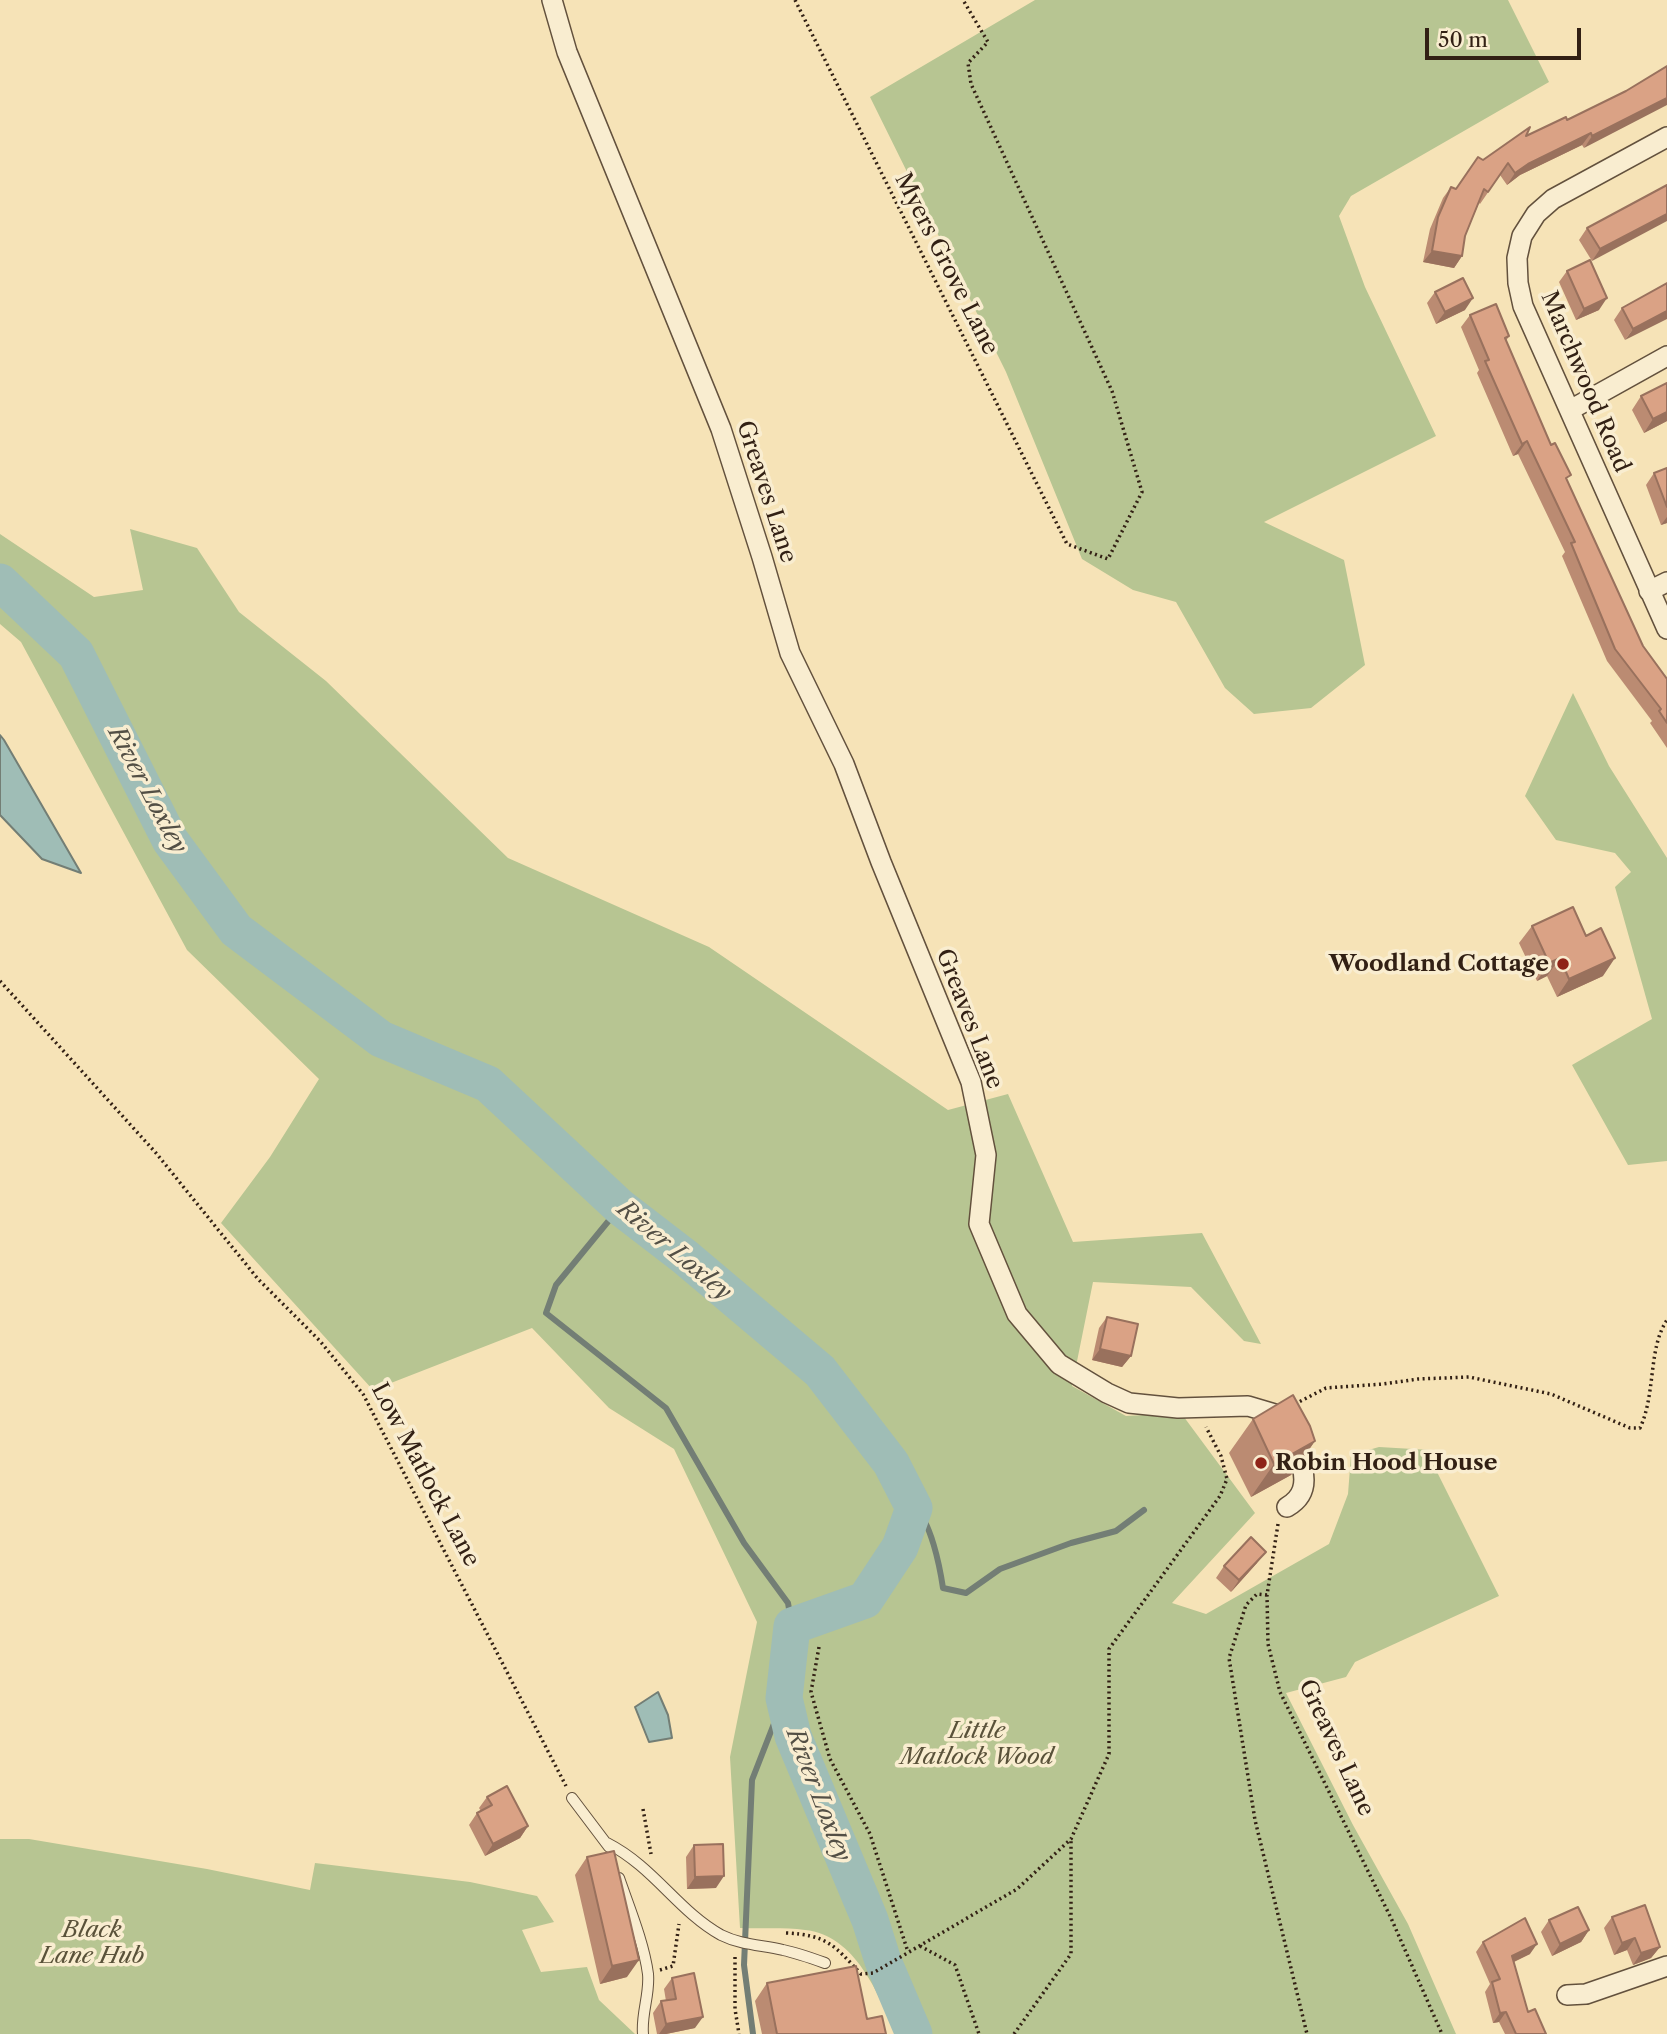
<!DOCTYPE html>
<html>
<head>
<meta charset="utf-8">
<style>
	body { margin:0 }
	#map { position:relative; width:1667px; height:2034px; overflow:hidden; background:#f6e3b7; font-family:"Libre Caslon Text",serif }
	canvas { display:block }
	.scale { position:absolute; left:1425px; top:28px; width:156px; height:32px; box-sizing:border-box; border:4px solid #322014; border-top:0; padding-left:9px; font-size:21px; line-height:24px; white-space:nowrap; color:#322014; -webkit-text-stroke:5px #f9edd0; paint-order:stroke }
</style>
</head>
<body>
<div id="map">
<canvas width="1667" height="2034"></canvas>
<div class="scale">50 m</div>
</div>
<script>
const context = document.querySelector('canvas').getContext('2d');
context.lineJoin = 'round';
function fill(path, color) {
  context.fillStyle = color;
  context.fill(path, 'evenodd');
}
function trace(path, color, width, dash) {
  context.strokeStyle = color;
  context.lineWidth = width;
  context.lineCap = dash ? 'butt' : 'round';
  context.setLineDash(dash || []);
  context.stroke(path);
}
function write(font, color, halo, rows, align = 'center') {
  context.font = font + ' "Libre Caslon Text",serif';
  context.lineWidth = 7;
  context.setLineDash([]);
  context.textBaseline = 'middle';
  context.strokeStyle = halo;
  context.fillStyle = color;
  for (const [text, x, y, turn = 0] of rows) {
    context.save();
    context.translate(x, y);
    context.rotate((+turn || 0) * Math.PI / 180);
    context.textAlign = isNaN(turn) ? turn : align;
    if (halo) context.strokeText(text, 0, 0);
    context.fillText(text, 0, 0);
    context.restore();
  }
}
fill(new Path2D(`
	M1035,0H1508L1549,82L1351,196L1339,216L1365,287L1436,436L1264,522L1344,560L1365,665L1311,708L1254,714L1225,688L1176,602L1133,590L1082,559L1006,372L870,97Z
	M130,529L197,548L239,612L326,681L508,858L709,947L948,1110L1008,1094L1073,1242L1202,1233L1261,1344L1244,1341L1191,1287L1093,1282L1072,1386L1126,1416L1181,1413L1255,1513L1172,1603L1206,1614L1329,1544L1348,1494L1351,1455L1379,1447L1430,1450L1431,1460L1499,1596L1355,1662L1346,1677L1286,1693L1353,1825L1408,1924L1456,2034H895C879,1994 855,1935 805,1930C784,1927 761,1929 740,1928L730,1757L757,1622L674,1449L609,1408L532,1328L373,1390L221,1223L270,1157L319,1079L187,950L21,642L0,624V534L94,597L143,590Z
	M1573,693L1609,766L1667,858V1161L1628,1165L1572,1065L1652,1019L1615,887L1631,872L1615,853L1556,840L1525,796Z
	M0,1839H29L207,1869L310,1890L315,1863L470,1882L537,1896L554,1922L522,1930L541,1972L587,1967L599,2000L635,2034H0Z`), '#b7c592');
const water = new Path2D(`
	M0,735L4,740L81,873L42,859L0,815Z
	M658,1692L668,1715L672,1738L649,1742L635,1707Z`);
fill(water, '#9fbdb6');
trace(water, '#737e75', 2);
trace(new Path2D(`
	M620,1207L556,1285L546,1313L666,1408L744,1543L788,1603L792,1626
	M914,1508C931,1520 940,1568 943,1588L966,1593L1000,1569L1071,1543L1116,1531L1144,1510
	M753,2034L744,1965L752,1780L784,1698`), '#737e75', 6);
trace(new Path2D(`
	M0,582L76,654L170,840L236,930L381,1039L488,1084L620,1207L685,1257L820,1371L891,1463L914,1508L900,1547L865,1600L792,1626L784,1698L793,1736L870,1920L883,1961L914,2034`), '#9fbdb6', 37);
const service = new Path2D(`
	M572,1798L609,1847
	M607,1843C654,1867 678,1911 721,1935C741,1945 762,1945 783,1950C797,1953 811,1958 825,1963
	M619,1878C629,1907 644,1943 648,1974C650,1994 641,2014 643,2034`);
const minor = new Path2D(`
	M552,0L567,52L721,429L762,557L790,653L844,764L881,862L971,1082L986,1155L979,1224L1017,1314L1059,1364L1107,1393L1129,1403L1178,1408L1248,1406L1275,1414C1291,1441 1324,1486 1287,1507
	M1667,137L1553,199L1536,214L1522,236L1517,258L1518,283L1523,306L1667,629
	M1570,410L1667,356
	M1649,591L1667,582
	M1567,1995L1586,1994L1667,1966`);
trace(service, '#63513d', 12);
trace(minor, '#63513d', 22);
trace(new Path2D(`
	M795,0L1067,544L1108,559L1142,492L1112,391L971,84L968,63L988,42L963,0
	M0,981L156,1153L258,1279L320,1341L363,1394L566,1786
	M1295,1404L1326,1388L1383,1384L1418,1379L1469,1377L1551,1394L1630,1428H1640C1656,1394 1648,1348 1667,1320
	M1278,1524L1267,1595L1268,1644L1280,1692L1391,1918L1442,2034
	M1267,1595L1257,1594L1246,1605L1229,1658L1255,1820L1307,2034
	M819,1647L811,1692L830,1759L870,1834L908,1952
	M643,1809L651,1854
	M786,1933C827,1935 834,1945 861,1974L873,1973L1017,1889L1071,1839L1109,1754V1649L1220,1496L1227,1479L1221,1456L1206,1427
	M920,1946L955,1965L979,2034
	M735,1957V2009L739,2034
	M660,1970L673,1966L679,1924
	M1014,2034L1071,1954V1839`), '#322014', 3.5, [2, 3.5]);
trace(service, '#f9edd0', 10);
trace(minor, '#f9edd0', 19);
fill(new Path2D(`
	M1626,91L1584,148L1582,145L1520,175L1507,185L1500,175L1480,204L1479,203L1465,236L1462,256L1454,268L1423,262L1430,229L1443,198L1451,187L1456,189L1483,160L1526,136L1567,120Z
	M1667,185L1592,261L1579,240L1587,228Z
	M1567,271L1599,310L1576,320L1559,282Z
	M1667,283L1625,340L1614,320L1622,308Z
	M1435,292L1465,310L1436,324L1427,303Z
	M1470,315L1509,336L1506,341L1551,445L1643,646L1667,679V748L1650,723L1652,721L1607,661L1562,556L1565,552L1518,454L1513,456L1477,373L1479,370L1461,327Z
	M1641,396L1667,421L1644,433L1632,410Z
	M1667,468V523L1661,525L1646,485L1654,473Z
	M1532,926L1603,976L1557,997L1547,976L1537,981L1519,943Z
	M1107,1317L1131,1356L1122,1367L1092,1360L1099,1328Z
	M1253,1419L1315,1441L1291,1475L1251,1497L1229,1453Z
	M1257,1563L1231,1592L1216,1578L1224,1566Z
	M487,1797L528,1826L520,1838L485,1856L469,1825L477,1813L481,1811L479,1808Z
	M694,1845L716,1888L687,1889L686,1857Z
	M587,1857L627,1977L600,1984L575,1875Z
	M1612,1917L1660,1947L1651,1958L1633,1965L1627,1950L1614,1955L1604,1928Z
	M1549,1920L1589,1930L1581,1942L1552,1956L1541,1932Z
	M1483,1942L1530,1954L1514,1962L1528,2012L1546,2034H1505L1499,2022L1493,2023L1485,1992L1490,1984L1476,1952Z
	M672,1978L695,2028L666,2034H657L653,2013L661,2001H666L664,1989Z
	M767,1983L867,2019L886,2034H762L755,2001Z`), '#bb8b72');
fill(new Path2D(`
	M1667,98V105L1584,148L1592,136Z
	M1591,133L1582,145L1520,175L1507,185L1515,173L1528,164Z
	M1667,214V221L1592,261L1600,249Z
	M1432,251L1462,256L1454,268L1423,262Z
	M1473,298L1465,310L1436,324L1445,312Z
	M1607,298L1599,310L1576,320L1584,309Z
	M1667,311V319L1625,340L1633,329Z
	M1667,412V421L1644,433L1653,419Z
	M1527,441L1518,454L1513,456L1522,444Z
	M1667,517V523L1661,525Z
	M1560,958L1547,976L1537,981L1549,963Z
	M1615,958L1603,976L1557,997L1569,979Z
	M1100,1349L1131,1356L1122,1367L1092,1360Z
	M1315,1441L1291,1475L1251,1497L1274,1464Z
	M1266,1552L1257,1563L1231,1592L1239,1580Z
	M528,1826L520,1838L485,1856L493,1844Z
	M724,1876L716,1888L687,1889L695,1877Z
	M1589,1930L1581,1942L1552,1956L1560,1944Z
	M1635,1938L1627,1950L1614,1955L1622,1943Z
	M1537,1944L1530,1954L1505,1966L1512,1956Z
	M1660,1947L1651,1958L1633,1965L1641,1953Z
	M639,1960L627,1977L600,1984L612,1966Z
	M1506,2012L1499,2022L1493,2023L1500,2013Z
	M703,2017L695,2028L666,2034H659L666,2024Z`), '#99715d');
const building = new Path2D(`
	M1667,66V98L1592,136L1591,133L1528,164L1515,173L1508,163L1488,192L1484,189L1465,236L1462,256L1432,251L1438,217L1451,187L1456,189L1478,157L1483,160L1530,127L1526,136L1566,117L1567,120L1626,91Z
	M1667,185V214L1600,249L1587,228Z
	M1590,260L1607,298L1584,309L1567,271Z
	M1463,278L1473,298L1445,312L1435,292Z
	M1667,283V311L1633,329L1622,308Z
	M1496,304L1509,336L1505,338L1551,445L1555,443L1571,475L1566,478L1643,646L1667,679V723L1659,711L1661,709L1615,649L1571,543L1575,542L1527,441L1522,444L1485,361L1489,360L1470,315Z
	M1667,383V412L1653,419L1641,396Z
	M1667,468V507L1654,473Z
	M1573,907L1586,936L1601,928L1615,958L1569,979L1560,958L1549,963L1532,926Z
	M1107,1317L1138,1324L1131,1356L1100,1349Z
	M1293,1395L1310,1426L1315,1441L1274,1464L1253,1419Z
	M1251,1537L1266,1552L1239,1580L1224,1566Z
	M507,1786L528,1826L493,1844L477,1813L492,1805L487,1797Z
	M723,1844L724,1876L695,1877L694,1845Z
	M614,1851L639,1960L612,1966L587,1857Z
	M1645,1905L1660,1947L1641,1953L1635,1938L1622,1943L1612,1917Z
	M1578,1907L1589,1930L1560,1944L1549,1920Z
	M1525,1918L1537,1944L1512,1956L1528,2012L1535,2009L1546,2034H1516L1506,2012L1500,2013L1492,1982L1500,1979L1483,1942Z
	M856,1966L867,2019L882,2016L886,2034H777L767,1983Z
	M694,1973L703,2017L666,2024L661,2001L676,1999L672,1978Z`);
fill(building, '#daa285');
trace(building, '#99715d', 2);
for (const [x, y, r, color] of [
	[1563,964,7,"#8f2418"],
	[1261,1463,7,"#8f2418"]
]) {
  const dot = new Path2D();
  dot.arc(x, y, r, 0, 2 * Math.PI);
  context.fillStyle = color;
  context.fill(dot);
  trace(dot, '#f9edd0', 2.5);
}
write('23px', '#322014', '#f9edd0', [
	["Myers Grove Lane",946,264,63],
	["Marchwood Road",1585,382,67],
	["Greaves Lane",766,492,72],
	["Greaves Lane",969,1019,69],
	["Low Matlock Lane",425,1475,62],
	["Greaves Lane",1336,1748,65]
]);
write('bold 23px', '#322014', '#f9edd0', [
	["Woodland Cottage",1549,964],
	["Robin Hood House",1275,1463,"left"]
], 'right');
write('italic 23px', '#5a523a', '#f9edd0', [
	["Little",977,1731],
	["Matlock Wood",977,1757],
	["Black",92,1930],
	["Lane Hub",92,1956]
]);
write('italic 24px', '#534f45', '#f9edd0', [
	["River Loxley",147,790,62],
	["River Loxley",674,1251,40],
	["River Loxley",818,1795,69]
]);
</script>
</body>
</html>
